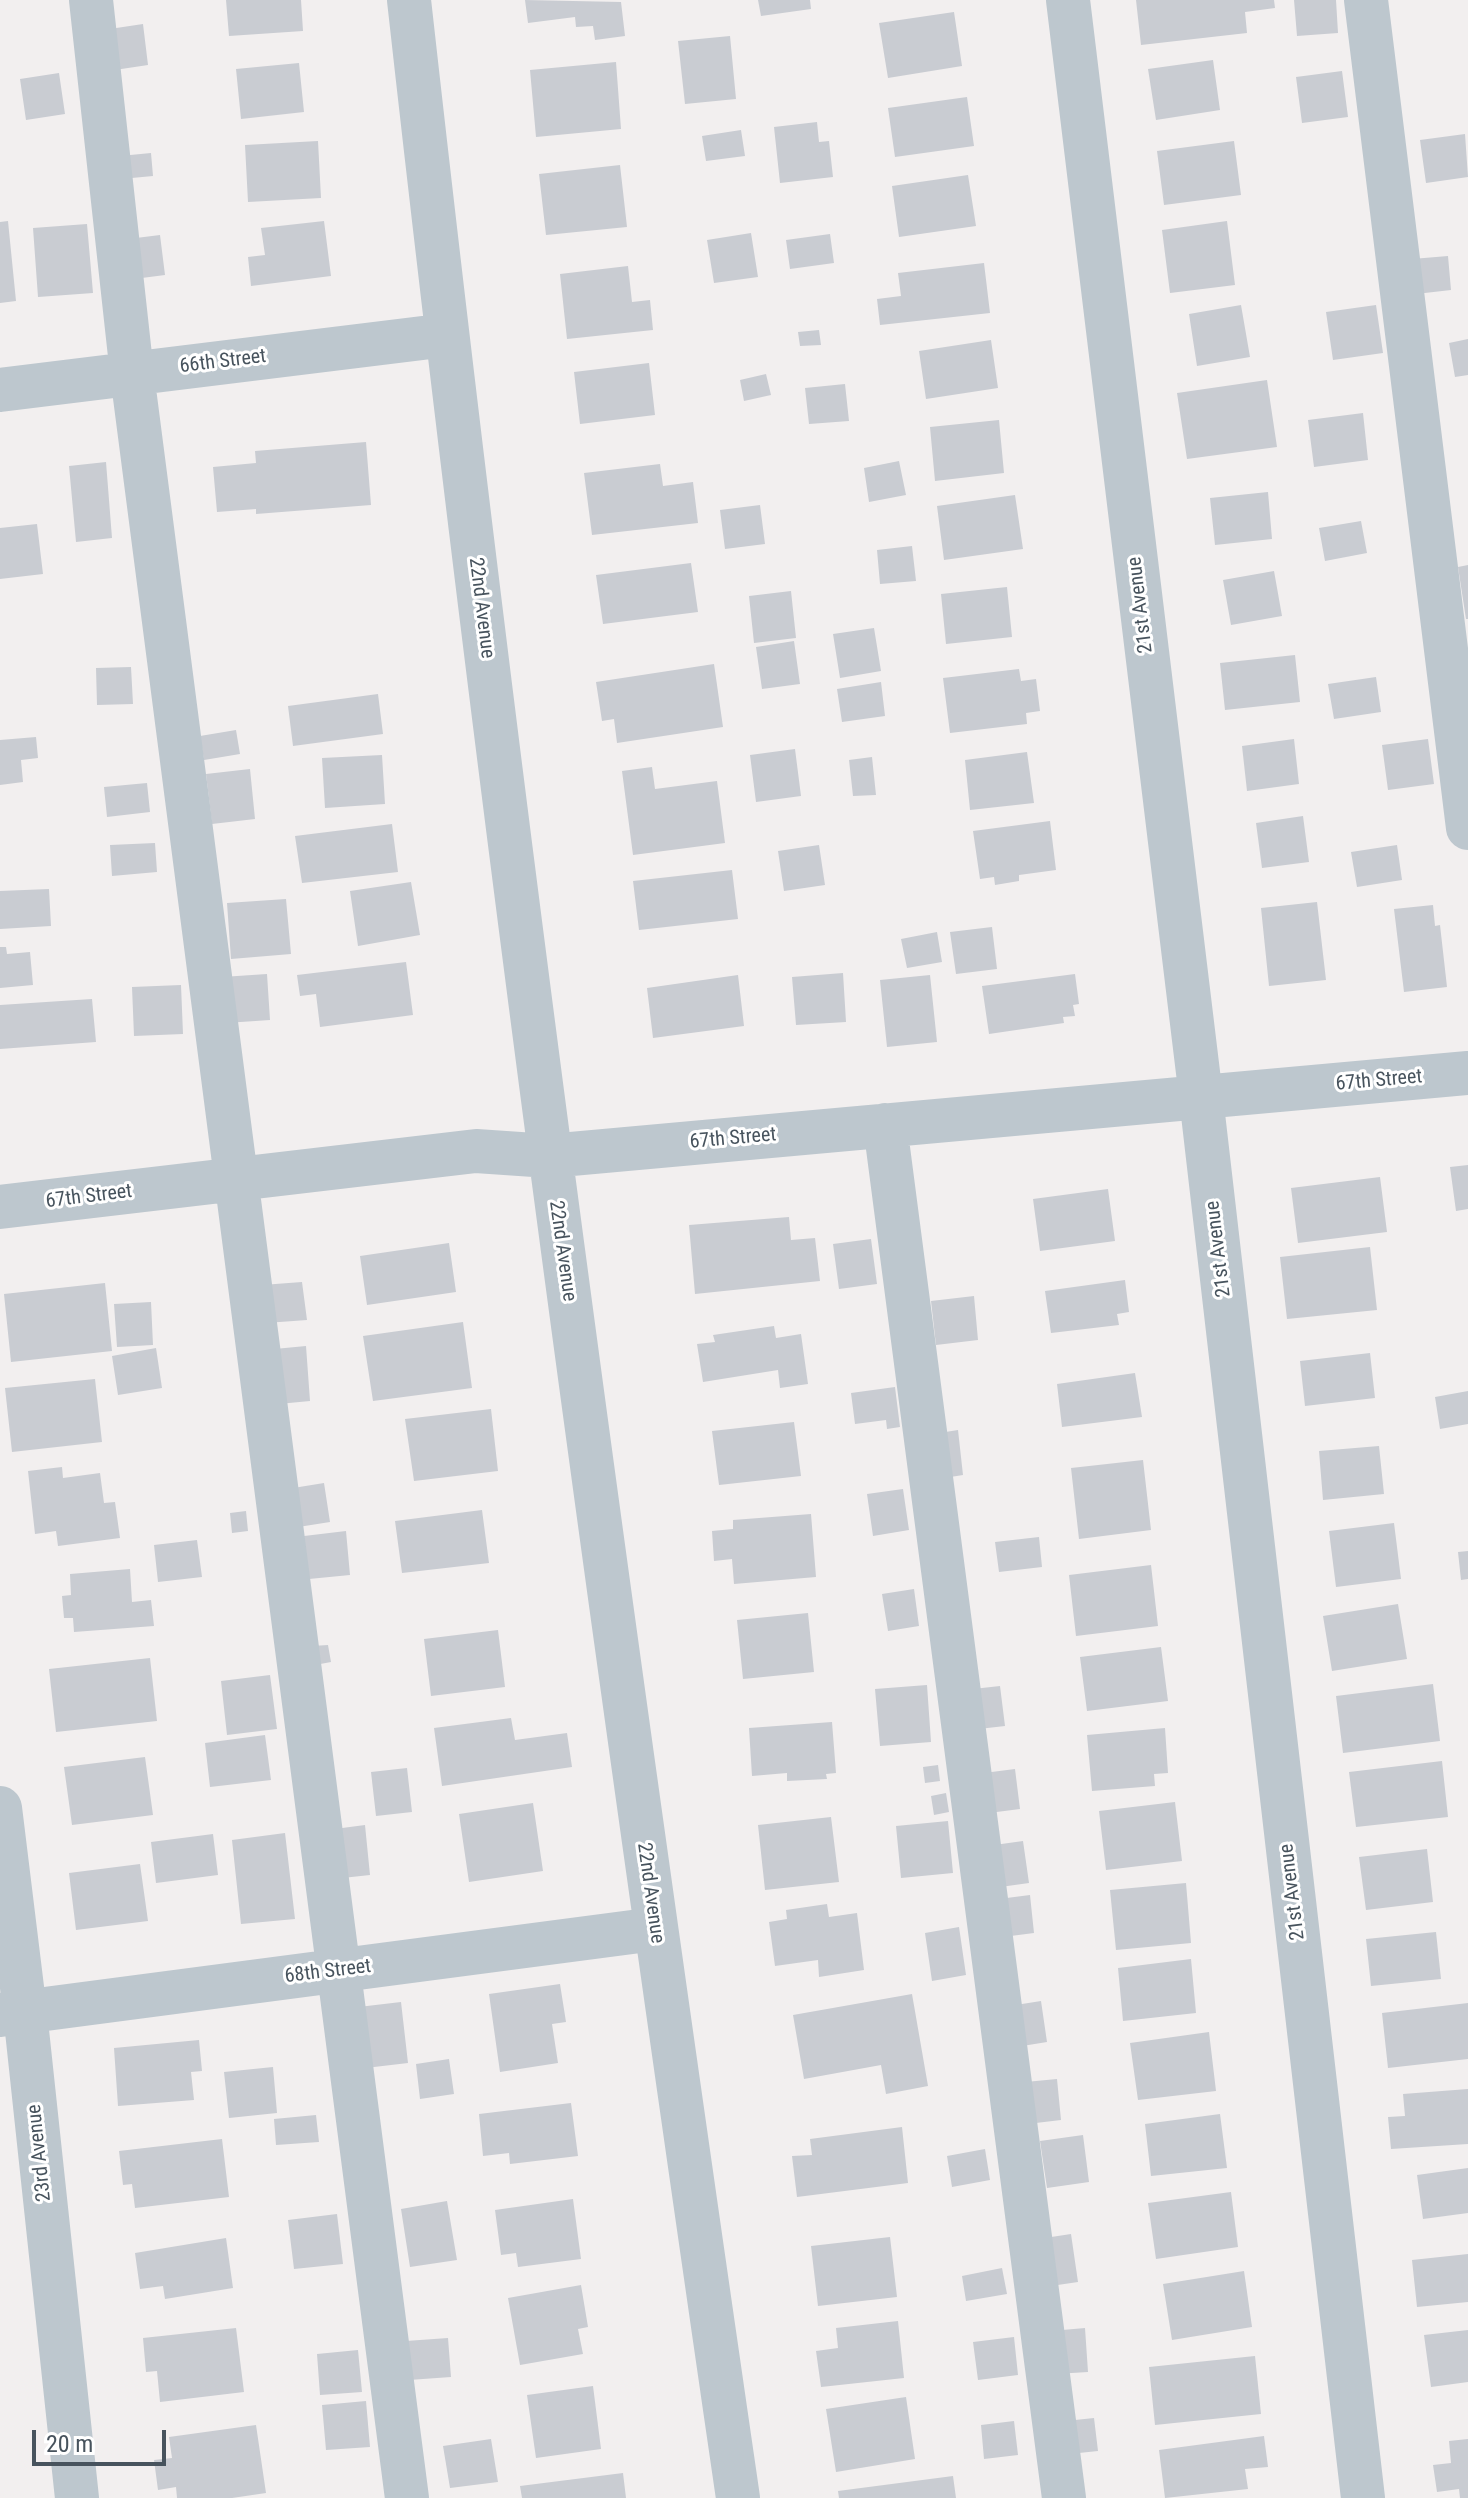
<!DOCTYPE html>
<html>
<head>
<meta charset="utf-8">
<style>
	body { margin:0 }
	#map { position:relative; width:1468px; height:2498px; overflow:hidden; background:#f2efef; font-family:"Roboto Condensed",sans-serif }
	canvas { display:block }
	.scale { position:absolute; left:32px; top:2430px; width:134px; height:36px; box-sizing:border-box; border:4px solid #47535d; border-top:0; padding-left:10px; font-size:24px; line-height:28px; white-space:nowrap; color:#47535d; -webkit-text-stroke:6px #fff; paint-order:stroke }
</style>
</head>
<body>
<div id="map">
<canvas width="1468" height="2498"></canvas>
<div class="scale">20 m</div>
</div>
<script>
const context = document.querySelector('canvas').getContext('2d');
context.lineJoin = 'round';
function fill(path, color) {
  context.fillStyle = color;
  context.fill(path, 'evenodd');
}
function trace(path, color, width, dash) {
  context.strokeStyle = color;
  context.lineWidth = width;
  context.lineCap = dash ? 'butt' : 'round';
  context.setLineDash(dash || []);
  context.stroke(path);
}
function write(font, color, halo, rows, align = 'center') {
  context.font = font + ' "Roboto Condensed",sans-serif';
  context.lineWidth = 6;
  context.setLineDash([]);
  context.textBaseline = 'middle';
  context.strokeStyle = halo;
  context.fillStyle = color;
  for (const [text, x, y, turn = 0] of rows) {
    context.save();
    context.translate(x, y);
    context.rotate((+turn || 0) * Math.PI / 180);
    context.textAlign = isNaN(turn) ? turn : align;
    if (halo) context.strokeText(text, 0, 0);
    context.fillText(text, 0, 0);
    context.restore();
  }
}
fill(new Path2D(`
	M226,0H301L303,31L229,36Z
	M525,0L621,2L625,36L595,40L593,26L576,27L575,17L528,23Z
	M758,0H810L811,9L761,16Z
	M1136,0H1274L1275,8L1245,12L1247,33L1141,45Z
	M1294,0H1336L1338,33L1297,36Z
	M954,12L962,66L888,78L879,23Z
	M143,24L148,65L108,71L103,30Z
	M730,36L736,99L685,104L678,41Z
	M1213,60L1220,110L1156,120L1148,69Z
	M616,62L621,129L536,137L530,70Z
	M299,63L304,112L241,119L236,69Z
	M1342,71L1348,117L1302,123L1296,77Z
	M59,73L65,114L26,120L20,79Z
	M967,97L974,146L895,157L888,108Z
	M817,122L819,142L829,141L833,177L780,183L774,127Z
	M741,130L745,156L706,161L702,136Z
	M1465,134L1468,177L1426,183L1420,140Z
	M318,141L321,198L248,202L245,145Z
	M1234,141L1241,195L1164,205L1157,151Z
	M151,153L153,176L121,179L120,156Z
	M620,165L627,227L546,235L539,174Z
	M968,175L976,226L899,237L892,186Z
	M8,221L16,301L0,303V222Z
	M324,221L331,276L251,286L248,257L265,255L261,228Z
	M1227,221L1235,285L1170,293L1162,230Z
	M87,224L93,293L38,297L33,228Z
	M751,233L758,277L714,283L707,240Z
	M830,234L834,263L790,269L786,240Z
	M160,235L165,275L134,279L128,239Z
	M1448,256L1451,290L1416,294L1412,259Z
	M984,263L990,313L880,325L877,299L901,296L898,273Z
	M628,266L632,302L650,300L653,330L567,339L560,274Z
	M1241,305L1250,357L1197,366L1189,314Z
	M1376,305L1383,353L1333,360L1326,312Z
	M819,330L821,345L800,346L798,332Z
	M1468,339V375L1455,377L1449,343Z
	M991,340L998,388L926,399L919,351Z
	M649,363L655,415L580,424L574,372Z
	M766,374L771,395L744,401L740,380Z
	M1267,380L1277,447L1187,459L1177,393Z
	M845,384L849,421L809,424L805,388Z
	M1363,413L1368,460L1314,467L1308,420Z
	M999,420L1004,473L935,481L930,427Z
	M366,442L371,505L256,514V509L217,512L213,467L256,463L255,451Z
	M899,461L906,495L869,502L864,468Z
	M106,462L112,538L76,542L69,466Z
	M660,464L663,486L693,482L698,523L592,535L584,473Z
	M1268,492L1272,539L1215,545L1210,498Z
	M1015,495L1023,549L944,560L937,506Z
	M760,505L765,544L725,549L720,510Z
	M1361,521L1367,553L1325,561L1319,528Z
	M37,524L43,574L0,579V528Z
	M912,546L916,581L880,584L877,550Z
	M691,563L698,612L603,624L596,575Z
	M1468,565V619H1466L1458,567Z
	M1274,571L1282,616L1231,625L1223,580Z
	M1007,587L1012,637L946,644L941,594Z
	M791,591L796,638L754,643L749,596Z
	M874,628L881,671L840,678L833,634Z
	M794,641L800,684L762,689L756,647Z
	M1295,655L1300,702L1225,710L1220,663Z
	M714,664L723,727L617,743L614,719L602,721L596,682Z
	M131,667L133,704L97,705L96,668Z
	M1019,669L1021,681L1036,679L1040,711L1026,713L1027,724L950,733L943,678Z
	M1376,677L1381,712L1334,719L1328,684Z
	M881,682L885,716L842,722L837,689Z
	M378,694L383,734L293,746L288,706Z
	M236,730L240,754L204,760L200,736Z
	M36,737L38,758L21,760L23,782L0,785V740Z
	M1294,739L1299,784L1247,791L1242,746Z
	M1428,739L1434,784L1388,790L1382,745Z
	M795,749L801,796L756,802L750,755Z
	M1027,752L1034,803L970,810L965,760Z
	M382,755L385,804L325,808L322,758Z
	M872,757L876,795L853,796L849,760Z
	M652,767L655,789L717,781L725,843L633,855L622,771Z
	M250,769L255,819L212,824L206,774Z
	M147,783L150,812L107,817L104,787Z
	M1303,816L1309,862L1262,868L1256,823Z
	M1050,821L1056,870L1019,875V881L995,885L994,877L980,879L973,831Z
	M392,824L398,872L302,883L295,836Z
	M155,843L157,872L112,876L110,845Z
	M819,845L825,885L784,891L778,851Z
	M1397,845L1402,880L1357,887L1351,852Z
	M732,870L738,919L639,930L633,881Z
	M411,882L420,935L358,946L350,891Z
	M49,889L51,926L0,929V891Z
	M286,899L291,954L231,959L227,903Z
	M1317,902L1326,980L1269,986L1261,908Z
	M1433,905L1435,926L1440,925L1447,987L1404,992L1394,909Z
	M992,927L997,969L956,974L950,932Z
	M937,932L942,962L907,968L901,939Z
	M0,947H6L7,954L30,952L33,985L0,988Z
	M406,962L413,1015L320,1027L316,994L300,996L297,975Z
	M843,973L846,1022L796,1025L792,977Z
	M267,974L270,1020L226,1023L222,977Z
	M1075,974L1079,1004L1073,1005L1075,1016L1063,1017L1064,1023L989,1034L982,986Z
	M738,975L744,1026L653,1038L647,988Z
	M930,975L937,1042L887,1047L880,980Z
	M181,985L183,1034L134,1036L132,987Z
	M92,999L96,1042L0,1049V1005Z
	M1468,1165V1209L1456,1211L1450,1167Z
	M1380,1177L1387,1232L1298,1243L1291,1188Z
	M1108,1189L1115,1241L1040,1251L1033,1199Z
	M789,1217L791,1240L815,1238L820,1281L695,1294L689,1225Z
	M871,1239L877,1284L839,1289L833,1244Z
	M449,1243L456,1292L367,1305L360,1256Z
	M1370,1247L1377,1310L1287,1319L1280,1257Z
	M1125,1280L1129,1312L1117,1314L1119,1325L1051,1333L1045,1291Z
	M302,1282L307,1320L266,1323L262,1285Z
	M105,1283L112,1351L11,1362L4,1294Z
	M974,1296L978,1340L936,1345L931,1301Z
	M151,1302L153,1345L117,1347L114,1304Z
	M463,1322L472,1388L373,1401L363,1336Z
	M774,1326L776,1338L801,1334L808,1384L780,1388L778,1370L703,1382L697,1344L715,1342L713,1335Z
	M306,1346L310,1401L268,1405L264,1350Z
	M156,1348L162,1388L118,1395L112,1356Z
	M1370,1353L1375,1398L1305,1406L1300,1361Z
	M1135,1373L1142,1417L1062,1427L1057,1384Z
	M95,1379L102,1442L12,1452L5,1388Z
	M895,1387L900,1427L887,1429L886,1420L855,1424L851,1393Z
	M1468,1391V1424L1440,1429L1435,1397Z
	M491,1409L498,1471L414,1481L405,1419Z
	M794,1422L801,1476L719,1485L712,1431Z
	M958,1430L963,1475L938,1479L933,1434Z
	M1379,1446L1384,1494L1323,1500L1319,1451Z
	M1143,1460L1151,1530L1079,1539L1071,1468Z
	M62,1467L63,1478L100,1473L104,1503L115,1502L120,1538L58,1546L56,1531L35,1534L28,1471Z
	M324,1483L330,1522L292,1528L287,1489Z
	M903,1489L909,1530L873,1536L867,1494Z
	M482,1510L489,1563L402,1573L395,1521Z
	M246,1511L248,1531L232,1533L230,1513Z
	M811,1514L816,1577L734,1584L732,1559L714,1561L712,1531L733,1529V1520Z
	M1394,1523L1401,1579L1336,1587L1329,1531Z
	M346,1531L350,1575L309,1579L304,1536Z
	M1039,1537L1042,1567L999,1572L995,1542Z
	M197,1540L202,1577L158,1582L154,1545Z
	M1468,1551V1579L1461,1580L1458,1552Z
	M1151,1565L1158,1626L1076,1636L1069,1575Z
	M130,1569L132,1602L151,1600L154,1626L74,1632L73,1618H64L62,1596L71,1595L70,1574Z
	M914,1589L919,1626L888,1631L882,1594Z
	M1398,1604L1407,1659L1332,1671L1323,1616Z
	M808,1613L814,1672L743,1679L737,1620Z
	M498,1630L505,1687L431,1696L424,1639Z
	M328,1645L331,1662L315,1665L312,1646Z
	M1161,1647L1168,1701L1087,1711L1080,1657Z
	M150,1658L157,1721L56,1732L49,1669Z
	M270,1675L277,1729L227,1735L221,1681Z
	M1433,1684L1440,1741L1343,1753L1336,1696Z
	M927,1685L931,1742L880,1746L875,1689Z
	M1000,1686L1005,1726L970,1730L964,1690Z
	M511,1718L515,1740L567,1733L572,1767L442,1786L434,1728Z
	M832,1722L836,1773L826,1774L827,1779L787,1781V1773L752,1776L749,1728Z
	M1165,1728L1168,1773L1154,1774L1155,1786L1092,1791L1087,1735Z
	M265,1735L271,1780L210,1787L205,1743Z
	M145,1757L153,1815L72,1825L64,1767Z
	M1442,1761L1448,1817L1356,1827L1349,1772Z
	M938,1765L940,1781L925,1783L923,1767Z
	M407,1768L412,1812L376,1816L371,1772Z
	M1015,1769L1020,1809L981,1814L976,1774Z
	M946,1793L949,1812L934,1815L931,1796Z
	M1175,1802L1182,1861L1106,1870L1099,1811Z
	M533,1803L543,1871L469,1882L459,1814Z
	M831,1817L839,1882L765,1890L758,1825Z
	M948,1821L953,1873L901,1878L896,1826Z
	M365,1825L370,1875L333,1879L327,1830Z
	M285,1833L295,1919L241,1924L232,1840Z
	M213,1834L218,1875L156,1883L151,1842Z
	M1023,1841L1029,1883L986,1889L980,1847Z
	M1427,1849L1433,1902L1366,1910L1359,1857Z
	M140,1864L148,1921L76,1930L69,1873Z
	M1186,1883L1191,1943L1116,1950L1110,1890Z
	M1030,1895L1034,1933L995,1938L991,1900Z
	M827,1904L829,1917L857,1913L864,1970L819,1977L818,1960L775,1966L769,1922L787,1919L786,1910Z
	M959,1927L966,1975L932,1981L925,1933Z
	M1436,1932L1441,1979L1371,1986L1366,1939Z
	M1191,1959L1196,2013L1123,2021L1118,1968Z
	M560,1984L566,2022L552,2024L558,2063L500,2072L489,1994Z
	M912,1994L928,2086L886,2094L881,2065L804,2079L793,2015Z
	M1041,2001L1047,2042L1010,2048L1003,2007Z
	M401,2002L408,2063L357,2069L350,2008Z
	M1468,2003V2059L1388,2068L1382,2013Z
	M1209,2032L1216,2091L1138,2100L1130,2043Z
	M199,2040L202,2071L191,2072L194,2100L118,2106L114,2048Z
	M449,2059L454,2094L420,2099L416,2064Z
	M273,2067L277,2113L229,2118L224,2072Z
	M1057,2079L1061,2120L1019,2125L1015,2083Z
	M1468,2089V2144L1391,2149L1388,2117L1405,2116L1403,2094Z
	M571,2103L578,2156L510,2164L509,2153L483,2156L479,2114Z
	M1220,2114L1227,2168L1151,2176L1145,2124Z
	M316,2115L319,2142L276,2145L274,2119Z
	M902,2127L908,2183L797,2197L792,2156L812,2155L810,2139Z
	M1083,2135L1089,2182L1047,2188L1040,2141Z
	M222,2139L229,2197L135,2208L132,2184L123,2185L119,2151Z
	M985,2149L990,2180L952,2187L947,2156Z
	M1468,2168V2213L1423,2219L1417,2175Z
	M1231,2192L1238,2247L1156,2259L1148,2203Z
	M573,2199L581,2259L518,2267L516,2253L501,2255L495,2210Z
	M447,2201L457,2260L410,2267L401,2209Z
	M337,2214L343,2264L294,2269L288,2220Z
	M1071,2234L1078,2282L1044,2287L1038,2239Z
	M890,2237L897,2297L818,2306L811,2246Z
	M226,2238L233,2288L165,2299L163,2286L140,2289L135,2253Z
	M1468,2254V2302L1417,2307L1412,2260Z
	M1002,2268L1007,2294L966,2301L962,2276Z
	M1244,2271L1252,2327L1172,2340L1163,2284Z
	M581,2285L588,2327L578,2329L583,2354L520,2365L508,2298Z
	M898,2321L904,2378L821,2387L816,2351L838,2348L836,2328Z
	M236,2328L244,2392L160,2402L157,2371L146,2372L143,2338Z
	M1085,2328L1088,2372L1055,2374L1051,2331Z
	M1468,2330V2382L1431,2387L1424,2335Z
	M1014,2337L1018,2375L978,2380L973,2342Z
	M448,2338L451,2377L395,2381L392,2342Z
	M358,2350L362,2392L320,2395L317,2354Z
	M1255,2356L1261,2414L1155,2425L1149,2367Z
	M593,2386L601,2449L536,2458L527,2395Z
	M906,2397L915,2459L836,2472L826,2409Z
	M366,2401L370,2447L326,2450L322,2405Z
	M1094,2418L1098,2451L1060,2455L1056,2422Z
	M1014,2421L1018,2455L984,2459L981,2425Z
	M256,2425L266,2493L232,2498H177L176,2487L158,2490L154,2460L172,2458L169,2437Z
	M1264,2436L1268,2467L1245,2469L1248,2489L1165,2498L1159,2450Z
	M491,2439L498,2482L450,2488L443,2446Z
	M1468,2439V2498H1460L1459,2489L1437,2492L1433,2465L1451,2463L1449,2441Z
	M623,2473L626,2498H522L520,2486Z
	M953,2476L956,2498H839L838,2491Z`), '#c9ccd2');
trace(new Path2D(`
	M91,0L132,374L407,2498
	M409,0C502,835 617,1667 738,2498
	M1068,0L1201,1097L1363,2498
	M1366,0L1468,828
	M0,390L447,335
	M885,1125L1064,2498
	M0,1207L476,1151L549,1156L1468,1073
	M0,1808L25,2012L77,2498
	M0,2015L655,1929`), '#bdc7ce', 44);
write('20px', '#47535d', '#fff', [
	["66th Street",223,362,-7],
	["21st Avenue",1141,605,-97],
	["22nd Avenue",481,608,83],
	["67th Street",1379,1081,-5],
	["67th Street",733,1139,-5],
	["67th Street",89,1197,-7],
	["21st Avenue",1219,1249,-97],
	["22nd Avenue",562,1251,82],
	["21st Avenue",1293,1892,-97],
	["22nd Avenue",650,1893,82],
	["68th Street",328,1972,-7],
	["23rd Avenue",40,2153,-96]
]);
</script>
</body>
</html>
